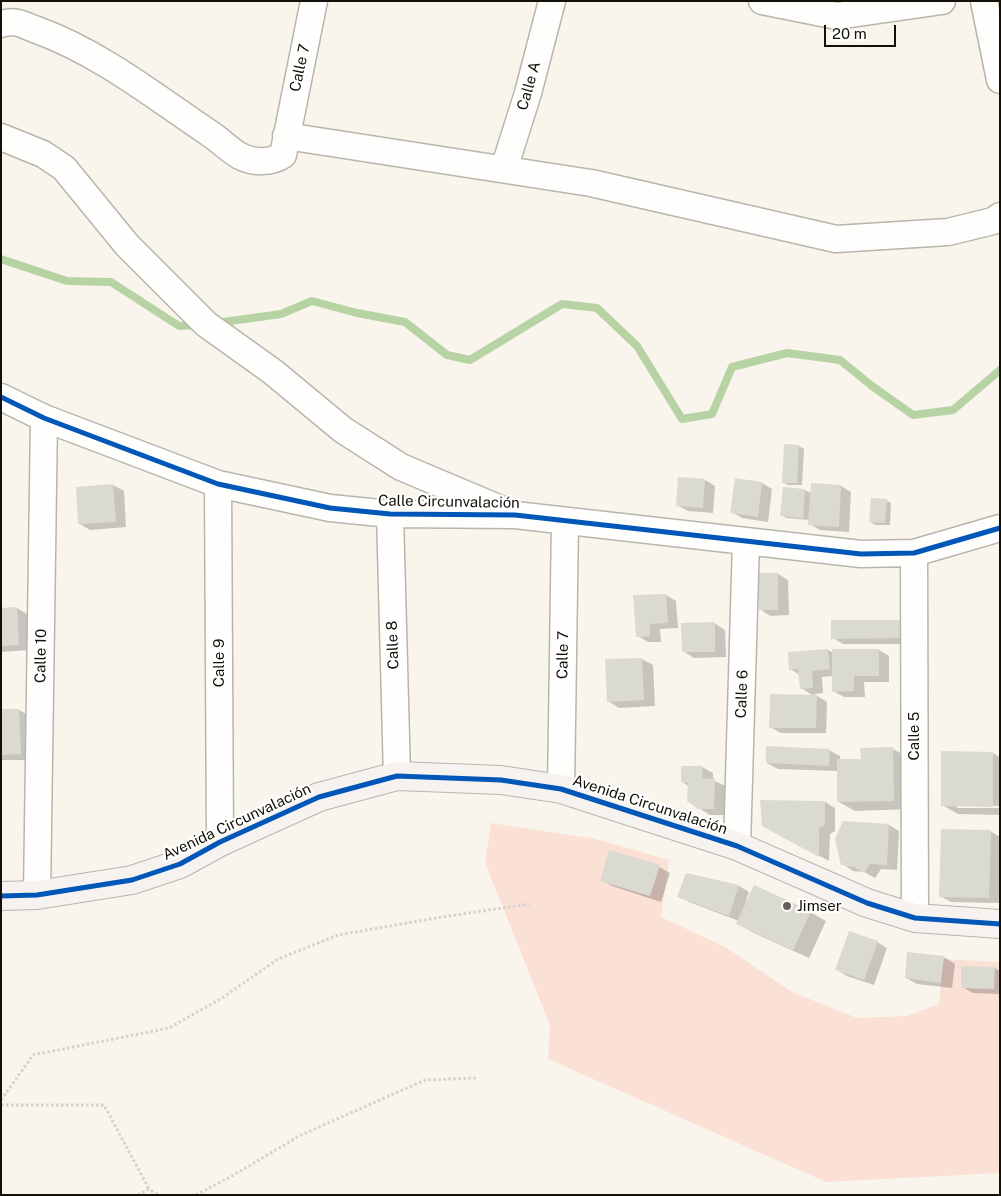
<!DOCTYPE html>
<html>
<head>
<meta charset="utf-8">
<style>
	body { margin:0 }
	#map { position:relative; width:1001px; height:1196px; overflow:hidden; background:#f9f5ed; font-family:"Public Sans",sans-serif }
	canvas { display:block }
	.frame { position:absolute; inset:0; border:2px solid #141007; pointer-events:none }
	.scale { position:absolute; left:824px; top:25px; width:72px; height:22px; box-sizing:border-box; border:2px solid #141007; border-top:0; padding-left:6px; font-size:15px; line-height:18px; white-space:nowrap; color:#141007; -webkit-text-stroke:4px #fff; paint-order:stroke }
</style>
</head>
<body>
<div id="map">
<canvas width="1001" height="1196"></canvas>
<div class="frame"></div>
<div class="scale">20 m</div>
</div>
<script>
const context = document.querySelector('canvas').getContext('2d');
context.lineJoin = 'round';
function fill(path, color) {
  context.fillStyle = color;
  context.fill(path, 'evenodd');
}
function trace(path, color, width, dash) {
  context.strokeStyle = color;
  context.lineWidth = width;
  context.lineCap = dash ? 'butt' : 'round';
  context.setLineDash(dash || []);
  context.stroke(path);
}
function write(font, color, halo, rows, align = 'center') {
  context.font = font + ' "Public Sans",sans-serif';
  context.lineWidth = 4.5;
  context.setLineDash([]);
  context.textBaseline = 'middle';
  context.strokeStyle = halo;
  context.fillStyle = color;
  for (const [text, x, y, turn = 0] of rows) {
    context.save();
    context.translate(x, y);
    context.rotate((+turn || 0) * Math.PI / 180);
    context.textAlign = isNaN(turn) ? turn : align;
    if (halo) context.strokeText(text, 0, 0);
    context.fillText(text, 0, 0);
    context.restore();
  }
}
fill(new Path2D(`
	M491,823L596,839L669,860L661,917L725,947L792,992L857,1018L907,1016L939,1004L943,959L1000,962V1173L826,1182L548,1059L550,1025L485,863Z`), '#fbe0d6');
fill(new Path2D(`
	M799,446L804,449L802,485H788L783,482Z
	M705,480L715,486L713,513L688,511L677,505Z
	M762,483L772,489L768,522L742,518L732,512Z
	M113,485L124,491L126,527L90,530L80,524Z
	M841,486L851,492L849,532L820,530L810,524V520L786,518L782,515L784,489L805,490L812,494Z
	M886,500L891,503L890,525H875L871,522Z
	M778,574L788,580L789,615L770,616L760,609Z
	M666,595L676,601L678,628L660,629L661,642H648L638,636Z
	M17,608L27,614L29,650L1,652V609Z
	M899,621L910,628V644H843L833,638Z
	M714,623L725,630L726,657L694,658L683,651Z
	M828,650L833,653L879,650L889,656V682H864L865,697H844L833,691V676L822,677L823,693L814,694L827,702L826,733H781L770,727L814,696L801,688L800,675L790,669Z
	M642,659L653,665L655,706L619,708L608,701Z
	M19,710L30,716L31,760H1V711Z
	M893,749L909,758L910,809L855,811L839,802L838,771L778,769L767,763L829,750L840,756V761L862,760Z
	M993,753L1000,757V815L958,814L942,805ZM957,805L999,806V808H957Z
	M702,767L713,773V780L725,786V815H710L699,808L689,786L682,782Z
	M825,802L835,808V831L830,834L829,861L774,832Z
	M889,825L899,831L897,870L881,869L875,878L864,872L853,871L843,864Z
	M990,831L1000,837L999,903L951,902L940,896Z
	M659,867L670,873L661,902L612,886L601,880Z
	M739,886L749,892L746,901L810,912L826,921L809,958L754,933L738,924L739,921L689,902L679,896Z
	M877,942L887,948L874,985L847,976L837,970Z
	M909,954L944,957L955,964L952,988L917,984L906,978Z
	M995,968L1000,971V994L973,993L962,987Z`), '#0003');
trace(new Path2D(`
	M1,259L67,281L111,282L179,326L197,325
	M216,323L281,314L312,301L357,313L405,322L447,355L470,360L562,304L597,308L637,346L682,419L712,414L732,367L787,353L840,360L872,386L913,415L953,410L1000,370`), '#b7d3a4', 8);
fill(new Path2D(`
	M784,444L799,445L797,483H782Z
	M678,477L705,479L703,508L676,506Z
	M735,478L762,482L758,517L730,513Z
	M811,483L841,485L839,527L808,525Z
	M113,484L116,522L78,524L76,487Z
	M783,487L805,489L803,518L780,516Z
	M871,498L887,499L885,523L869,522Z
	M758,573H778V610H759Z
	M666,594L668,623L650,624V636L636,637L633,595Z
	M17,607L19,645L1,646V608Z
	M831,620H900V638L831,639Z
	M715,622V652H682L681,623Z
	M828,649L830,669L812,671L813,688L800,689L798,669L789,670L788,652Z
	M832,649H879V676H854V691L832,692Z
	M642,658L644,700L607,702L605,659Z
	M770,694L817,695L816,728H769Z
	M1,709H19L21,754L1,755Z
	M766,746L830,749L829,766L766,763Z
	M893,747L894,801L837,802V759H861L860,748Z
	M941,751L993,752V807L941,806Z
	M681,766H703L702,779L715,778L714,809H698L687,801L688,783L681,782Z
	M760,800L825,801V825L819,828V857L762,826Z
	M843,821L889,824L887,865L870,864L864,873L854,867L841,865L835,839Z
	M941,829L991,830L989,898L939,897Z
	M609,850L660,865L650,896L600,881Z
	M686,873L739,885L729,916L677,897Z
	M754,885L811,911L793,950L736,924Z
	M849,931L878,941L864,980L835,970Z
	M907,952L944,956L941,983L905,978Z
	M961,966L995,967L994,989L961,988Z`), '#dbdad1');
const street = new Path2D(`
	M762,1L837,16L942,1
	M984,1L1000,80
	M1,24C16,19 23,25 37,30C100,53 154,96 209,133C220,140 229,150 240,156C253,163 271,163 283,155L314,1
	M286,136L591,183L836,239L948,232L993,221L1000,216
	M1,137L43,154L64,168L127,245L206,324L273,372L343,430L401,467L503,510
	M504,169L528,93L552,1
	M1,397L44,418L218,484L330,508L390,514L515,515L861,554L914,553L1000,528
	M218,484L220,842
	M390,514L397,776
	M914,553L915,918
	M561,789L565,521
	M737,846L746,541
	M37,895L44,418`);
const secondary = new Path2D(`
	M1,896L37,895L132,880L180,864L220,842L319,797L397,776L501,780L561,789L737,846L867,903L915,918L1000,924`);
trace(street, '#b9b5ad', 29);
trace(secondary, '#b9b5ad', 30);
trace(new Path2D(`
	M1,1100L33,1055L169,1028L222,998L278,959L338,935L442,917L529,904
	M1,1105H104L149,1189
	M138,1195L149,1189L158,1195
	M196,1195L232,1176L301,1135L425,1080L478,1078`), '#d4d2cf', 3, [2.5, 2.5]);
trace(street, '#fefefc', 26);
trace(secondary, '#f6f2ef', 28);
trace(new Path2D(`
	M1,397L44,418L218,484L330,508L390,514L515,515L861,554L914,553L1000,528
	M1,896L37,895L132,880L180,864L220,842L319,797L397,776L501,780L561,789L737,846L867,903L915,918L1000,924`), '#0057b8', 5);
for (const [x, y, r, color] of [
	[787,906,5,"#646058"]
]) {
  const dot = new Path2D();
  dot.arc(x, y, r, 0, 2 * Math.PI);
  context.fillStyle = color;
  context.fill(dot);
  trace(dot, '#fff', 2);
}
write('15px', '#141007', '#fff', [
	["Calle 7",300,68,-78],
	["Calle A",529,86,-74],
	["Calle Circunvalación",449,502,1],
	["Calle 8",393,645,-92],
	["Calle 7",563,655,-89],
	["Calle 10",41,656,-89],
	["Calle 9",219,663,-90],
	["Calle 6",742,694,-88],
	["Calle 5",914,736,-90],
	["Avenida Circunvalación",650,805,18],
	["Avenida Circunvalación",237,822,-25]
]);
write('15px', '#141007', '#fff', [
	["Jimser",797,906]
], 'left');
</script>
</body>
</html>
